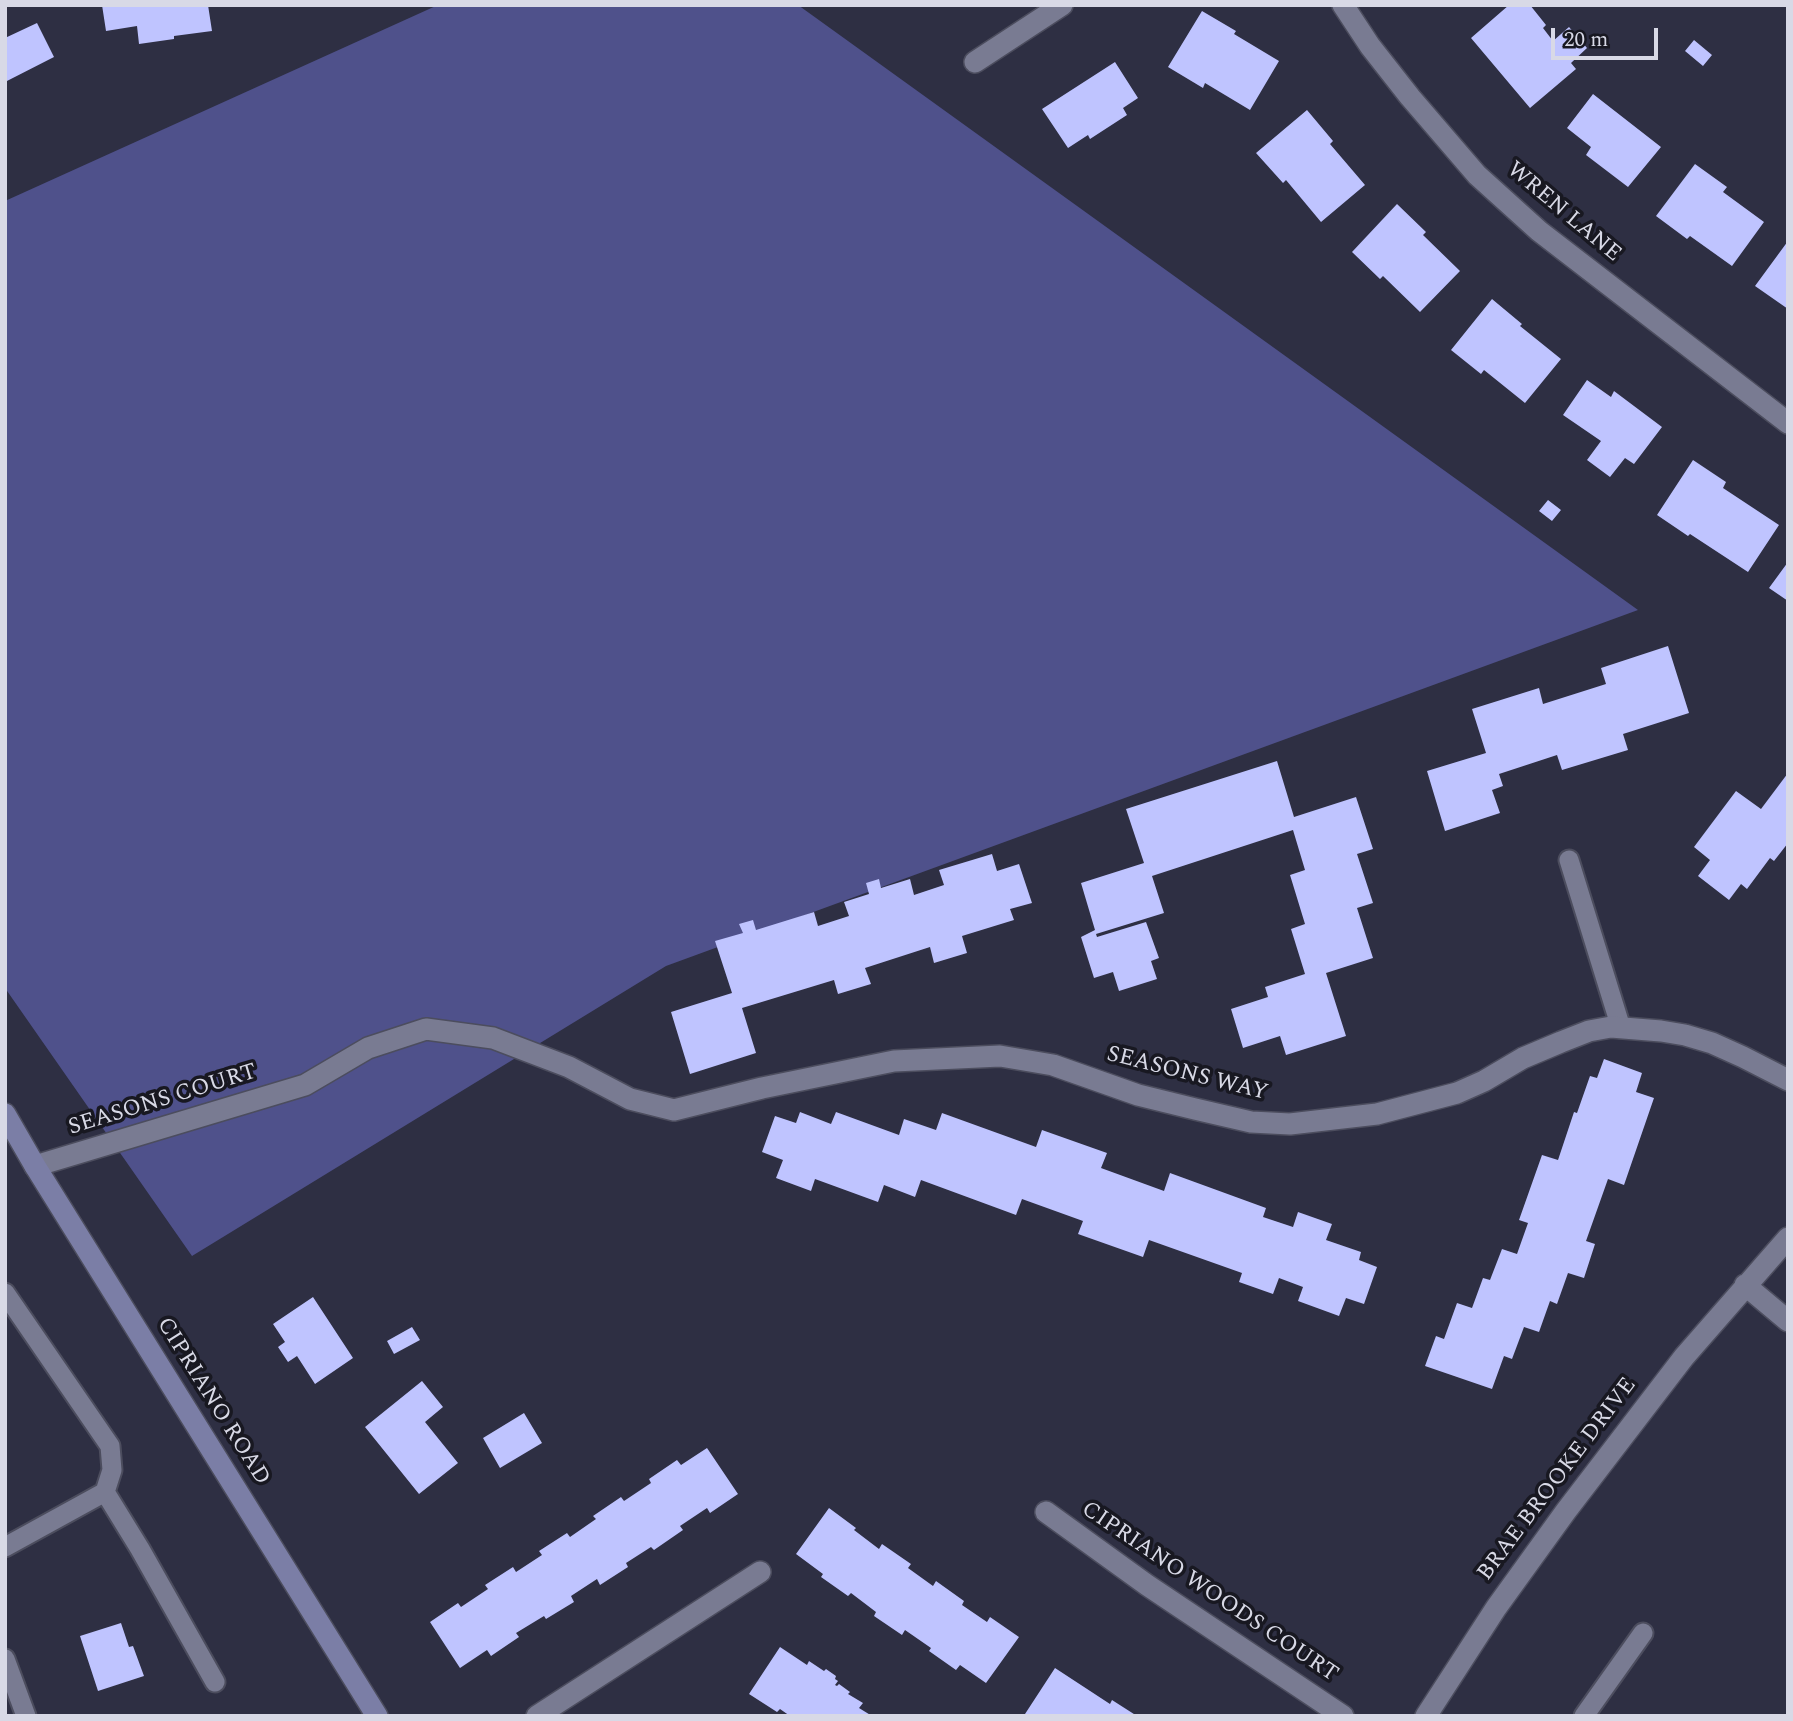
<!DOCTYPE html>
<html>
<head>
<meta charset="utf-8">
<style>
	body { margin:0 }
	#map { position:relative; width:1793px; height:1721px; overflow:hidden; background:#2e2f43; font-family:Spectral,serif }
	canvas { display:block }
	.frame { position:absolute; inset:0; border:7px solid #d8d9e6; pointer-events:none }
	.scale { position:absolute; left:1551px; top:28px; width:107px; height:32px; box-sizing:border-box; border:4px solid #d8d9e6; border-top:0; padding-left:9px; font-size:21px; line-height:24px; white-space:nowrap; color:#d8d9e6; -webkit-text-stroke:5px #181821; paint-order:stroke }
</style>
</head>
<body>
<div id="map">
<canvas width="1793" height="1721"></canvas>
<div class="frame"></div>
<div class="scale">20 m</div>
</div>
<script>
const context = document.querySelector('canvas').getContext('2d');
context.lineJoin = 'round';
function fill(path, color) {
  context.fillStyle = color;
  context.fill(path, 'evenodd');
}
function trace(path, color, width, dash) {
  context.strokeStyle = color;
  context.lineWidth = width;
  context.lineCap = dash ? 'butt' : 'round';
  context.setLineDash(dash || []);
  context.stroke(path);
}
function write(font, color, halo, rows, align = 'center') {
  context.font = font + ' Spectral,serif';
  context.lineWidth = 7;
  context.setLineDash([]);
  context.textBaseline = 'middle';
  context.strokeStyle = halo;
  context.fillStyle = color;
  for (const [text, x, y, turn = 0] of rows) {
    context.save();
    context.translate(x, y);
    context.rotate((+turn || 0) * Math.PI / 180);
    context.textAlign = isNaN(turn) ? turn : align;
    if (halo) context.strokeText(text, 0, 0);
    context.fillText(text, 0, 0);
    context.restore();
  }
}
fill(new Path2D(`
	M438,5H798L1638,610L666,966L192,1256L5,988V201Z`), '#4f518b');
fill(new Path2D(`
	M102,5H208L212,31L174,36V39L139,44L137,26L106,31Z
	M1509,5H1530L1546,25L1543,28L1553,41L1569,27L1587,48L1571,63L1576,69L1530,108L1471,38Z
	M1202,11L1236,31L1234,34L1279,61L1250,110L1205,83L1203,88L1168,67Z
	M37,23L54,57L5,82V38Z
	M1694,40L1712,55L1703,66L1685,51Z
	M1115,62L1138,98L1123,108L1127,115L1090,139L1088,135L1068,148L1042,109Z
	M1593,94L1661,147L1628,187L1586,155L1591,147L1567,128Z
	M1307,110L1333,141L1330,144L1365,185L1321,222L1286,180L1283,183L1256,153Z
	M1695,164L1727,187L1723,192L1764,222L1732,266L1690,236L1687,239L1656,216Z
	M1397,204L1426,232L1423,235L1460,271L1420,312L1383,276L1380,279L1352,252Z
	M1788,241V309L1755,286Z
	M1492,299L1522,324L1520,326L1561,359L1525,403L1484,370L1481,374L1451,350Z
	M1587,380L1611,397L1614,391L1662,427L1634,464L1625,458L1610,477L1587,460L1601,441L1563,415Z
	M1693,460L1726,482L1723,488L1779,525L1748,572L1690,534L1688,536L1657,515Z
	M1548,500L1561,510L1552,521L1539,511Z
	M1788,562V601L1769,588Z
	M1668,646L1689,713L1623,734L1628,750L1562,770L1557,755L1499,774L1503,786L1492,790L1500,813L1445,831L1427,771L1486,753L1472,709L1539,688L1543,704L1606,684L1601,668Z
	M1277,761L1294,817L1356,797L1373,849L1357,854L1373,903L1357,908L1373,958L1326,973L1346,1036L1286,1055L1280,1036L1243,1048L1231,1009L1268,997L1265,987L1305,974L1291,929L1305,924L1290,875L1305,870L1293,830L1152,876L1164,913L1096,934L1097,937L1146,922L1159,958L1151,961L1157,979L1119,991L1113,972L1094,978L1081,937L1095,930L1081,883L1144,863L1126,809Z
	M1788,773V843L1774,861L1770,858L1747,889L1741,884L1729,900L1698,876L1710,860L1694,847L1736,791L1761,809Z
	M992,854L997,871L1019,864L1032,903L1010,909L1014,920L962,936L967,953L934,963L930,947L865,968L871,984L838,994L834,980L742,1008L756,1053L690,1074L671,1012L732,993L715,941L743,933L739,924L753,920L756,930L814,912L818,926L849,916L844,902L869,894L866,883L879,879L881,888L910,879L914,895L944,885L939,870Z
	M1604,1059L1642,1073L1636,1092L1654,1098L1624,1185L1608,1179L1586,1241L1595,1244L1584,1278L1568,1273L1557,1304L1550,1301L1539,1332L1524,1327L1512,1359L1504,1356L1492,1389L1425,1366L1436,1336L1444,1339L1457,1303L1472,1308L1483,1278L1490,1280L1502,1249L1517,1254L1528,1223L1519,1220L1542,1155L1558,1160L1574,1112L1577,1113L1590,1076L1597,1078Z
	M800,1112L831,1124L836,1112L899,1135L904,1119L936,1130L942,1113L1036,1147L1042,1130L1107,1153L1101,1168L1164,1191L1170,1173L1266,1208L1263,1217L1293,1227L1298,1212L1332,1224L1326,1240L1361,1252L1359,1260L1377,1267L1364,1304L1346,1298L1339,1316L1298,1301L1303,1287L1279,1278L1273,1294L1239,1282L1242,1273L1149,1240L1143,1257L1078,1234L1083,1221L1022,1199L1016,1215L921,1180L915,1197L884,1185L878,1202L815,1179L811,1191L776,1178L783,1160L762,1152L775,1116L796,1123Z
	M313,1297L353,1358L315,1384L297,1356L288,1362L278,1347L285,1342L273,1324Z
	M412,1327L420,1340L394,1354L387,1341Z
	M422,1381L443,1407L425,1422L458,1463L419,1494L365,1427Z
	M524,1413L542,1443L500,1468L483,1438Z
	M707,1448L738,1494L710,1513L707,1508L680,1526L683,1530L654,1550L651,1547L626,1563L628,1567L600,1585L597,1579L571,1596L574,1602L546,1619L544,1616L516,1633L519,1637L491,1656L487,1650L460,1668L430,1622L458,1603L461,1607L488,1589L485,1585L513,1567L516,1572L542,1555L539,1551L567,1533L570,1537L596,1519L593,1516L621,1497L624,1501L651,1483L649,1479L677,1460L681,1465Z
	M829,1508L856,1528L854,1530L879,1549L882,1544L911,1564L908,1568L933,1586L936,1581L964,1601L962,1605L987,1622L990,1617L1019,1637L986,1683L960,1665L956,1670L929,1651L931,1648L905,1630L902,1635L874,1616L876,1612L851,1593L848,1596L821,1577L823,1574L796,1554Z
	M121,1623L129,1647L133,1646L144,1676L98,1691L80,1636Z
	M780,1647L807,1665L809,1661L824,1671L826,1669L836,1676L835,1679L838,1681L835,1685L837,1686L839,1684L850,1692L848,1694L863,1703L859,1708L872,1716H790L780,1709L777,1712L749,1694Z
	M1055,1668L1110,1704L1112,1700L1137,1716H1026L1025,1714Z`), '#bfc4ff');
const lane = new Path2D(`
	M1569,860L1621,1028
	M5,1293L110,1446L112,1470L105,1492
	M5,1547L105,1492L140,1549L215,1682
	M5,1659L26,1716
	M1584,1716L1643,1633`);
const street = new Path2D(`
	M1343,5L1370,46L1410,97L1477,175L1539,231L1788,423
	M975,62L1062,5
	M35,1166L305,1085L368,1048L426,1029L493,1038L569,1067L630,1099L674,1110L762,1088L894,1061L1000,1056L1053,1065L1138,1095L1195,1109L1251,1122L1290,1124L1377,1114L1457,1093L1484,1081L1523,1058L1561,1042L1589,1031L1611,1027L1661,1031L1685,1035L1712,1043L1743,1057L1788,1080
	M1745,1285L1788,1321
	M1046,1512L1147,1585L1343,1716
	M537,1716L760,1572
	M1426,1716L1496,1608L1566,1511L1684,1357L1788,1238`);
const secondary = new Path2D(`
	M5,1114L35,1166L377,1716`);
trace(lane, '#4c4d5e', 23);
trace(street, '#4c4d5e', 24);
trace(secondary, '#4c4d5e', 24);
trace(lane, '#797b92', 19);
trace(street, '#797b92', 21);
trace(secondary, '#7b7ea6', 21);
write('23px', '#d8d9e6', '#181821', [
	["WREN LANE",1563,213,40],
	["SEASONS WAY",1187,1075,14],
	["SEASONS COURT",163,1101,-17],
	["CIPRIANO ROAD",212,1402,58],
	["BRAE BROOKE DRIVE",1558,1480,-53],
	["CIPRIANO WOODS COURT",1209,1593,34]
]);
</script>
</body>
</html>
